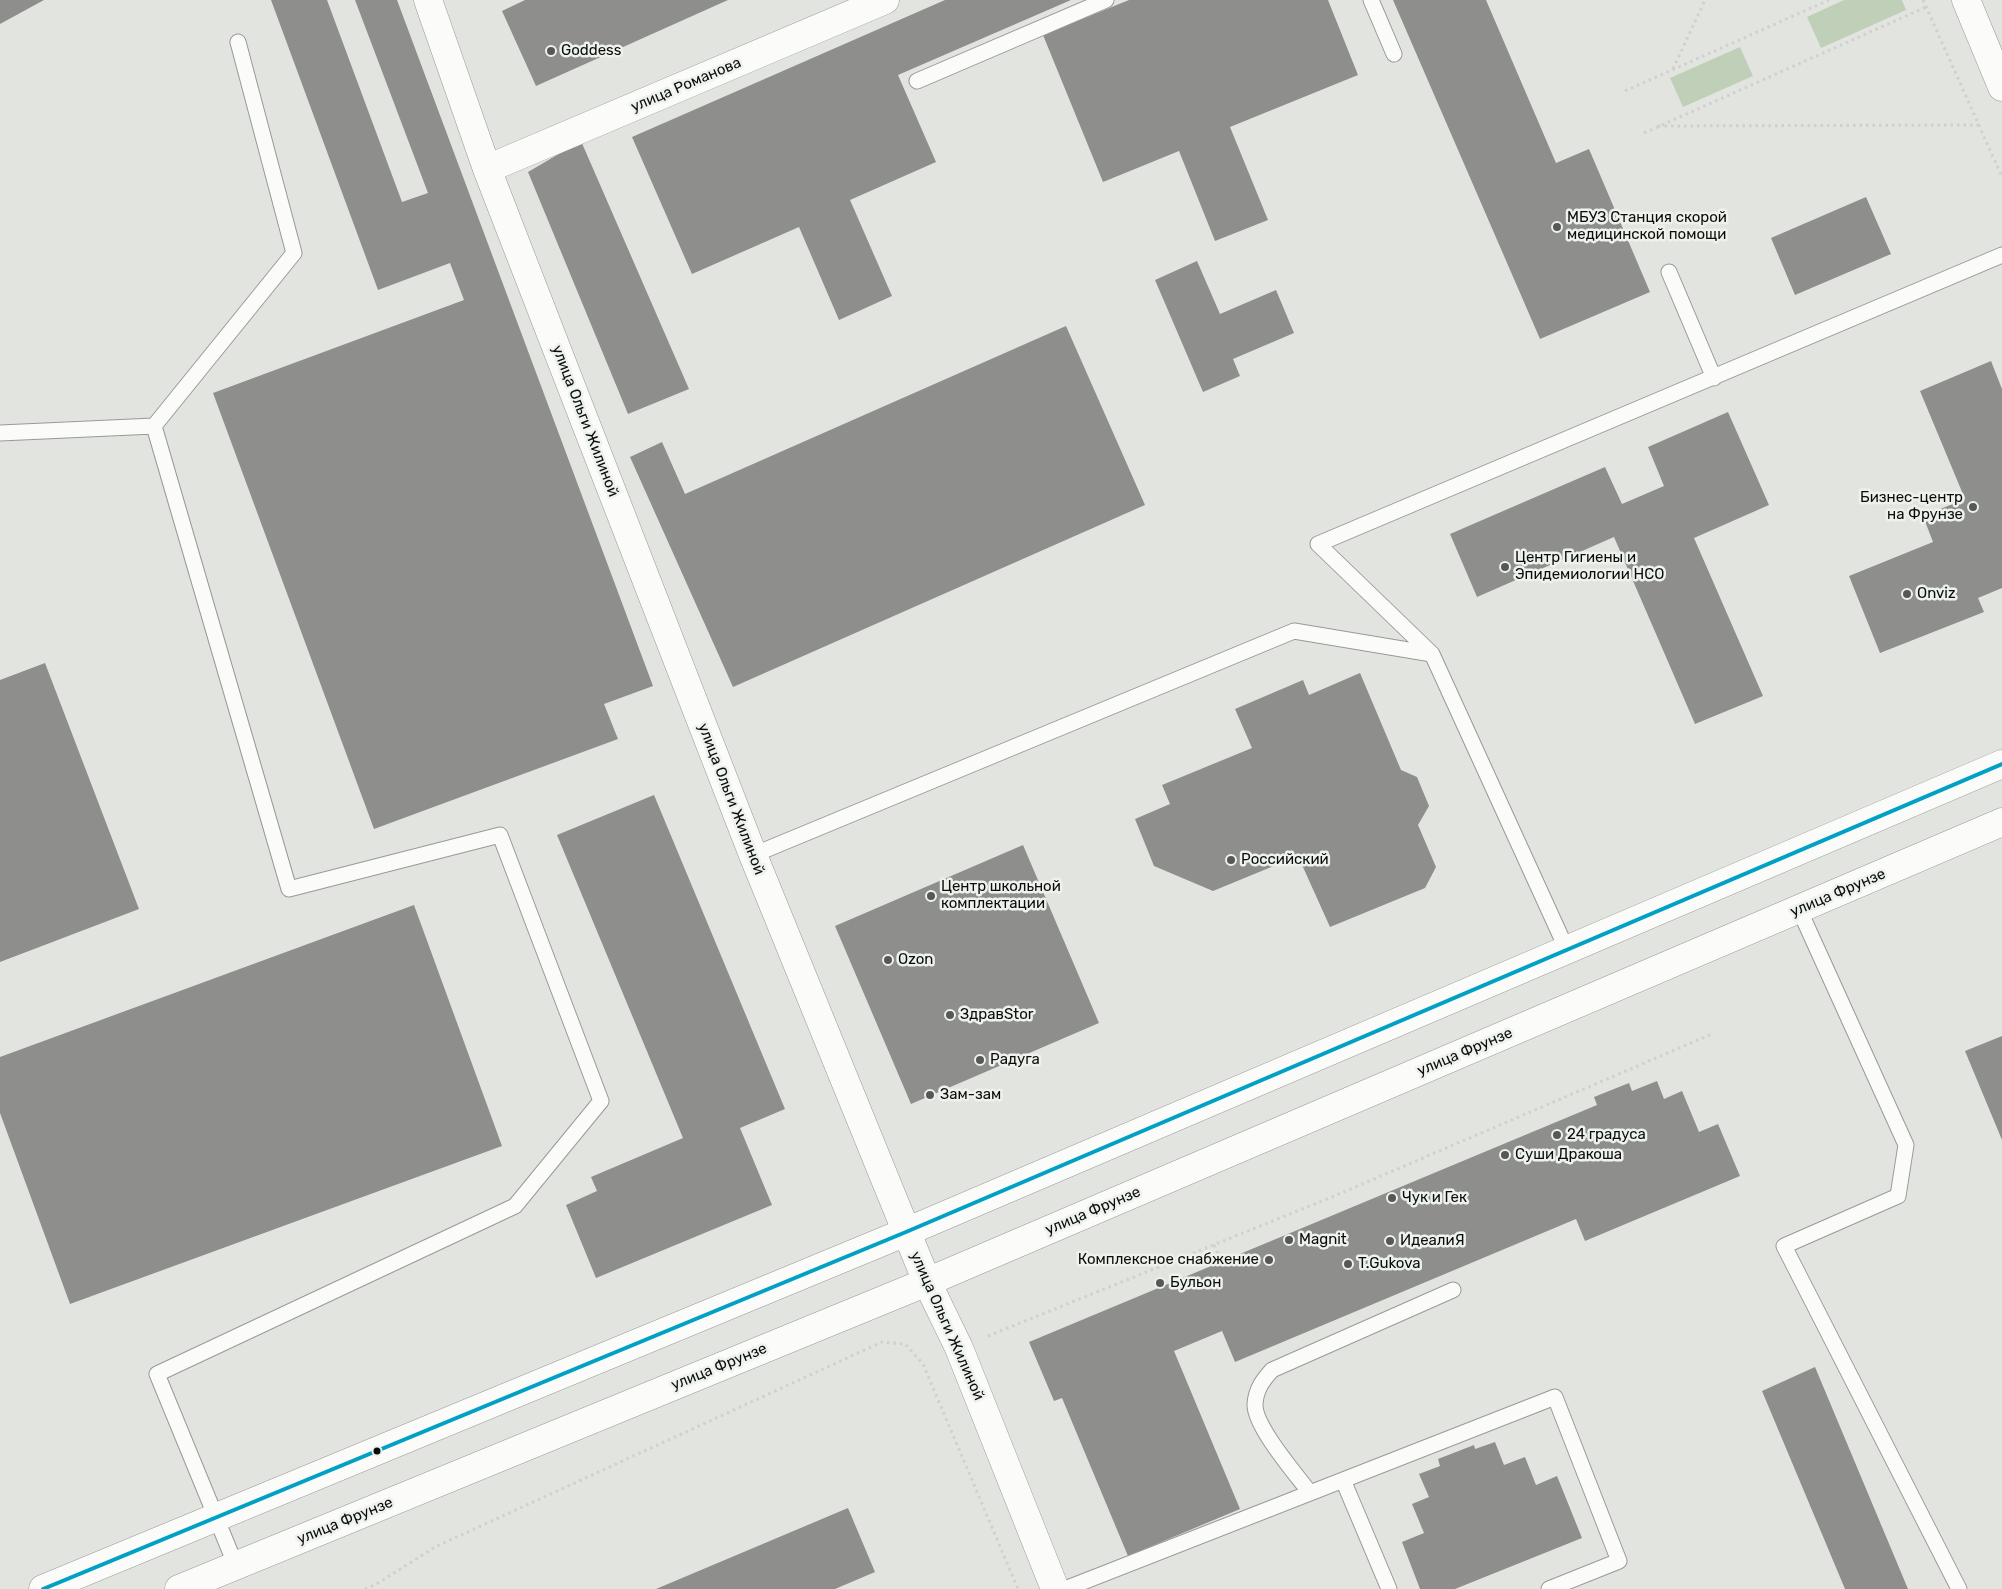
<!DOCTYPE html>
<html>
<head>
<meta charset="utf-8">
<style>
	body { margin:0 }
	canvas { display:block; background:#e2e4e0 }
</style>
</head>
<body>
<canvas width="2002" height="1589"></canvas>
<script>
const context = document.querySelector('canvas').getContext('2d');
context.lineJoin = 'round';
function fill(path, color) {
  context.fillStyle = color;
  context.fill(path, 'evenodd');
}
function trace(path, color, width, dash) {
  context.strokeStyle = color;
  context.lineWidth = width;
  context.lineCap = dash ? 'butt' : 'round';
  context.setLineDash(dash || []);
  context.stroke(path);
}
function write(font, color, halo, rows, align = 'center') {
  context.font = font + ' Rubik,sans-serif';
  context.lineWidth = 5;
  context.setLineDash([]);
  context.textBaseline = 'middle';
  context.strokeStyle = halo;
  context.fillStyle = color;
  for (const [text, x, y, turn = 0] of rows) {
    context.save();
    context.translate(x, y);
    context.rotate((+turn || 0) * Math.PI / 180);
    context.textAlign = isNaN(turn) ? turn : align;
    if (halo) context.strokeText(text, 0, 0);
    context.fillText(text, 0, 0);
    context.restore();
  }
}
fill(new Path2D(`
	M1844,0H1902L1906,10L1821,48L1807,17Z
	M1740,47L1753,76L1683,107L1670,78Z`), '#c0cfb7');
fill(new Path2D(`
	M0,0H44L0,24Z
	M271,0H327L402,202L428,193L355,0H397L653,686L604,704L618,739L374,829L213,393L464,300L450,263L378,290Z
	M525,0H728L536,86L502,11Z
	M945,0H1071L898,75L936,162L850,200L892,296L839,320L799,227L692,274L632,137Z
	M1129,0H1328L1358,75L1230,127L1268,220L1215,241L1179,151L1103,182L1043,35Z
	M1393,0H1486L1556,163L1589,149L1650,292L1540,339Z
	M581,141L689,389L628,414L528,172Z
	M1866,197L1891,254L1795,295L1771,238Z
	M1197,261L1220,314L1276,290L1294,333L1233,359L1240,376L1203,392L1155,280Z
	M1066,326L1145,505L733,687L630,457L662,442L685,494Z
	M1991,361L2002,389V588L1978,598L1984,612L1880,653L1849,576L1933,542L1923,516L1965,499L1920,391Z
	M1728,412L1769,505L1694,538L1763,696L1695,724L1614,537L1477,597L1450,534L1605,467L1622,504L1664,486L1648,447Z
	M45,663L139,909L0,962V680Z
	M1360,673L1401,770L1417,777L1429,806L1418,825L1436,867L1425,888L1330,927L1298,856L1213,891L1154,866L1135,819L1170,804L1162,785L1252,748L1235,709L1303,680L1309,695Z
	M654,795L785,1109L740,1128L772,1205L596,1278L566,1205L597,1191L591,1177L683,1138L557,835Z
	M1023,845L1099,1023L911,1104L835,926Z
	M414,905L502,1146L70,1304L0,1113V1057Z
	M2002,1036V1140L1965,1051Z
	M1657,1081L1664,1099L1682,1091L1699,1132L1718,1124L1740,1176L1585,1241L1576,1219L1235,1362L1222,1331L1174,1351L1240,1509L1128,1556L1062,1398L1054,1401L1029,1342L1597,1105L1594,1097L1629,1083L1632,1091Z
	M1815,1367L1908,1589H1845L1762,1391Z
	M1495,1442L1504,1465L1525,1457L1536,1485L1557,1476L1582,1538L1455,1589H1420L1402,1542L1424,1533L1412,1504L1429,1497L1419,1474L1440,1466L1438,1459L1474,1445L1475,1449Z
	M848,1508L875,1572L835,1589H656Z`), '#8e8f8d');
const service = new Path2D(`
	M1371,0L1394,54
	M917,81L1106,0
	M1669,272L1714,378
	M0,433L154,426
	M753,855L1294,631L1432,654
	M1799,909L1906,1145L1898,1196L1784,1246L1959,1589
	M1567,950L1432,654L1318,544L2002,255
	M1343,1480L1389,1589
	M1310,1493C1296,1474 1254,1426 1255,1404C1256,1389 1263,1380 1272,1370L1453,1290
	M236,1566L157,1374L515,1206L601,1101L500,835L289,889L154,426L294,253L238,42
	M1065,1589L1555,1397L1619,1561L1549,1589`);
const minor = new Path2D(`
	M428,0L487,169L753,855L927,1282L959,1348L1055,1589
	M487,169L885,0`);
const tertiary = new Path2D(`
	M1966,0L2002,87`);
const secondary = new Path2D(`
	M43,1589L906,1232L2002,764
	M179,1589L927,1282L2002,822`);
trace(service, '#999a98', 17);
trace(minor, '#999a98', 29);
trace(tertiary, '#999a98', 29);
trace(secondary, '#999a98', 29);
trace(new Path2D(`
	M1923,0L2002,177
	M1673,69L1705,0
	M1625,91L1829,0
	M1658,126L1979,125
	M1644,133L1926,7
	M1214,1245L1222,1261
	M988,1336L1332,1197L1712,1034
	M365,1589L375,1585L435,1547L882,1342L905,1344L923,1364L1018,1589`), '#cfd0cf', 3, [2.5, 4]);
trace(service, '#fbfbfa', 15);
trace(minor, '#fbfbfa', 28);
trace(tertiary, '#fbfbfa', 28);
trace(secondary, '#fbfbfa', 28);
trace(new Path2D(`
	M43,1589L906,1232L2002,764`), '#01a1c4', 4);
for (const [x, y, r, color] of [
	[551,51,5,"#565856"],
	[1557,227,5,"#565856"],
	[1973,507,5,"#565856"],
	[1505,567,5,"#565856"],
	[1907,594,5,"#565856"],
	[1231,860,5,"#565856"],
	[931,896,5,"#565856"],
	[888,960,5,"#565856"],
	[950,1015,5,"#565856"],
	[980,1060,5,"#565856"],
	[930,1095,5,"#565856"],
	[1557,1135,5,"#565856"],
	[1505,1155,5,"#565856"],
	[1392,1198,5,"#565856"],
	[1289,1240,5,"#565856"],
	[1390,1241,5,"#565856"],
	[1269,1260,5,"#565856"],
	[1348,1264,5,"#565856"],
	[1160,1283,5,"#565856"],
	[377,1451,4.5,"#0b0d0b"]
]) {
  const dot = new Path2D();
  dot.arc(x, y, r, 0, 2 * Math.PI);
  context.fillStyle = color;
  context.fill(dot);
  trace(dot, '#eef2ec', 2);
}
write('15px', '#0b0d0b', '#eef2ec', [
	["Goddess",561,51],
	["МБУЗ Станция скорой",1567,218],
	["медицинской помощи",1567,235],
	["Бизнес-центр",1963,498,"right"],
	["на Фрунзе",1963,515,"right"],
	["Центр Гигиены и",1515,558],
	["Эпидемиологии НСО",1515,575],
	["Onviz",1917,594],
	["Российский",1241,860],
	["Центр школьной",941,887],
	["комплектации",941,904],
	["Ozon",898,960],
	["ЗдравStor",960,1015],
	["Радуга",990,1060],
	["Зам-зам",940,1095],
	["24 градуса",1567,1135],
	["Суши Дракоша",1515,1155],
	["Чук и Гек",1402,1198],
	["Magnit",1299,1240],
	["ИдеалиЯ",1400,1241],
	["Комплексное снабжение",1259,1260,"right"],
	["T.Gukova",1358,1264],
	["Бульон",1170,1283]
], 'left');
write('15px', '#0b0d0b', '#eef2ec', [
	["улица Романова",686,85,-23],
	["улица Ольги Жилиной",585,421,69],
	["улица Ольги Жилиной",731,799,69],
	["улица Фрунзе",1838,893,-23],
	["улица Фрунзе",1465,1052,-23],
	["улица Фрунзе",1093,1211,-23],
	["улица Ольги Жилиной",947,1326,66],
	["улица Фрунзе",719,1367,-22],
	["улица Фрунзе",345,1521,-22]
]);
</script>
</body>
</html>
